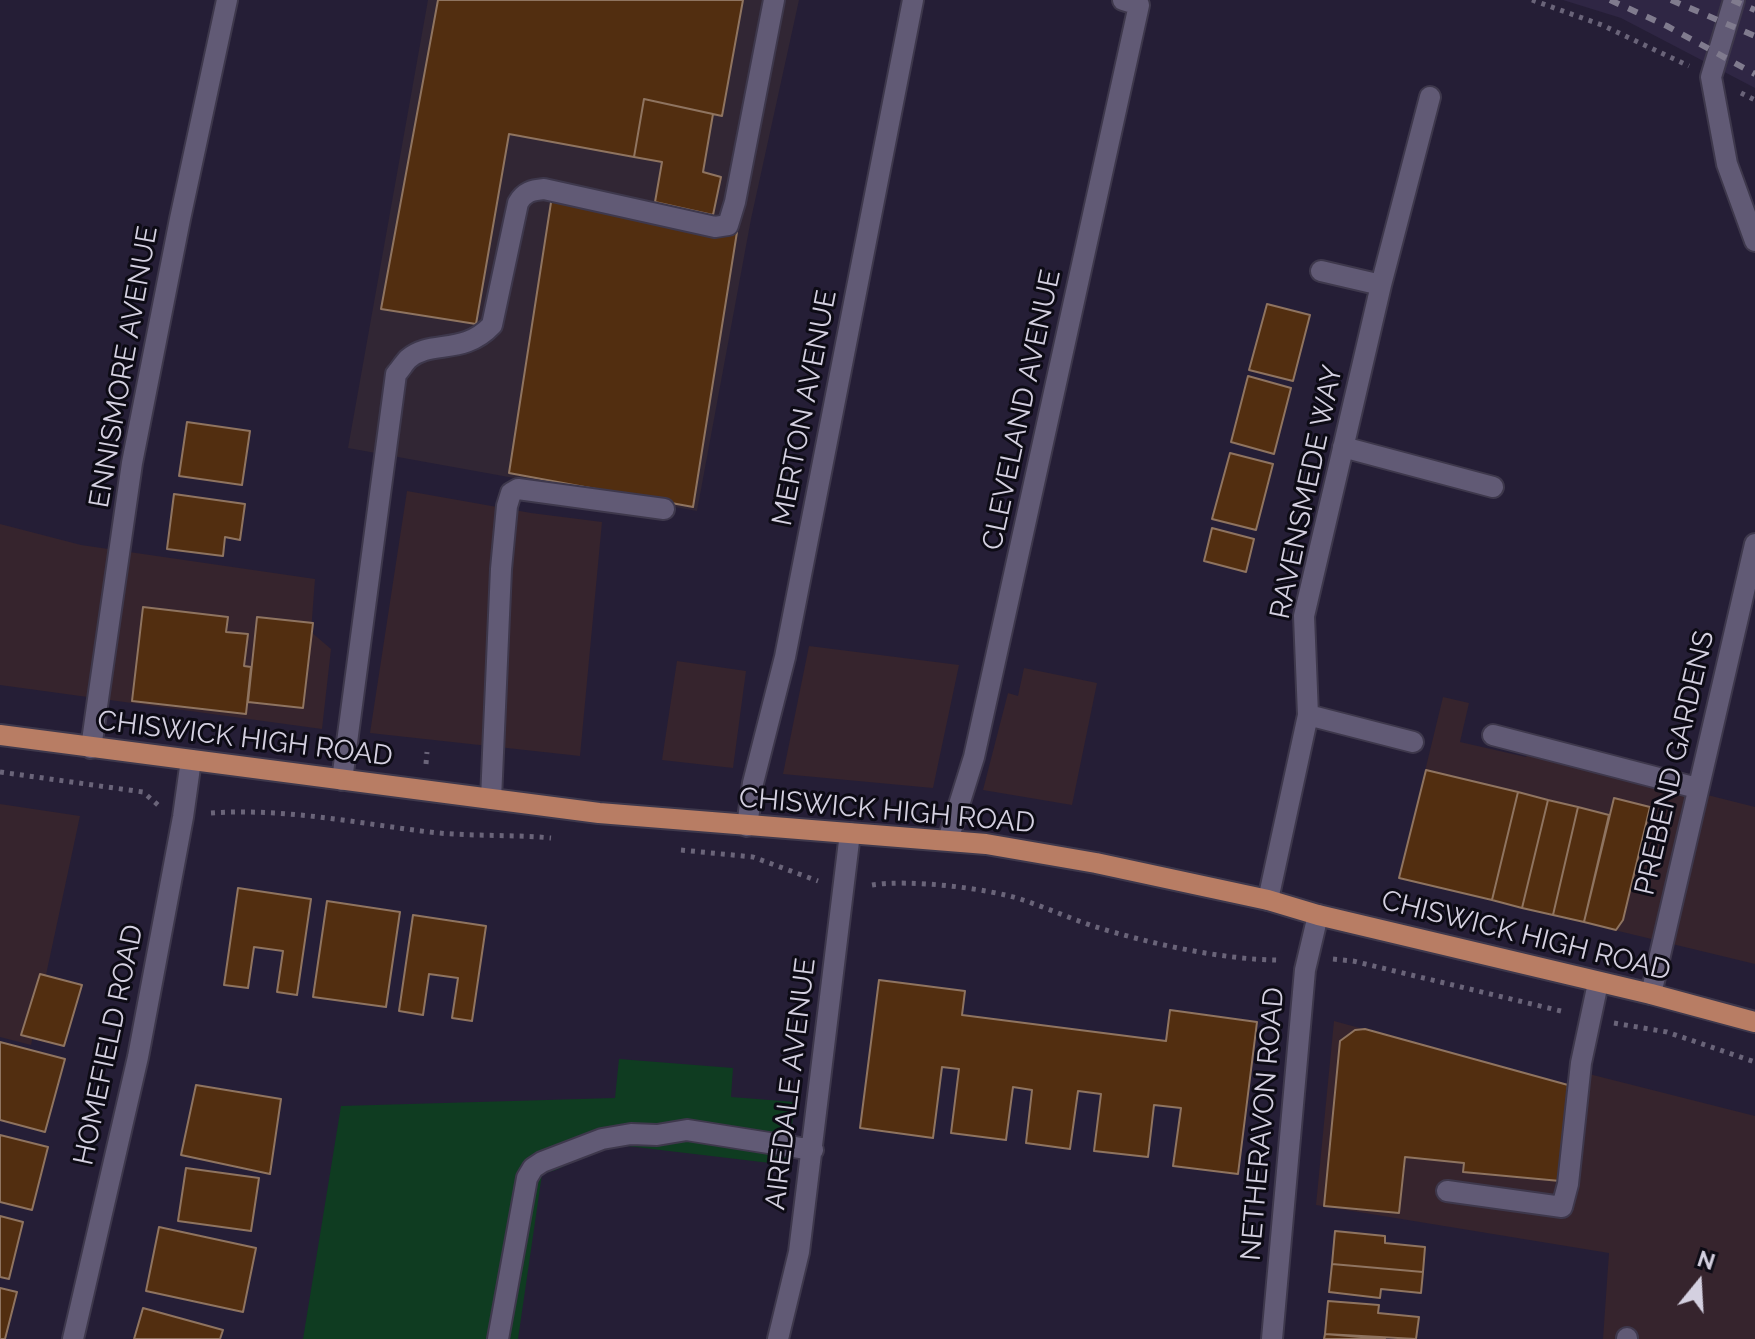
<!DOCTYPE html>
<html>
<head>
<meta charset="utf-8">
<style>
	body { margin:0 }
	#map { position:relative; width:1755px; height:1339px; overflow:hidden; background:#251e36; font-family:Raleway,sans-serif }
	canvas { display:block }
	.north { position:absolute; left:1659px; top:1243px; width:80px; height:80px; -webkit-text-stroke:6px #0d0b15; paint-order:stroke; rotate:18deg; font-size:22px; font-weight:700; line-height:32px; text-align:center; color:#d4d0e0 }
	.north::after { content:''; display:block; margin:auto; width:28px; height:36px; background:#d4d0e0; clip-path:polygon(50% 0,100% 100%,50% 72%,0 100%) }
</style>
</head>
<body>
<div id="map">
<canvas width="1755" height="1339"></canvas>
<div class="north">N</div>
</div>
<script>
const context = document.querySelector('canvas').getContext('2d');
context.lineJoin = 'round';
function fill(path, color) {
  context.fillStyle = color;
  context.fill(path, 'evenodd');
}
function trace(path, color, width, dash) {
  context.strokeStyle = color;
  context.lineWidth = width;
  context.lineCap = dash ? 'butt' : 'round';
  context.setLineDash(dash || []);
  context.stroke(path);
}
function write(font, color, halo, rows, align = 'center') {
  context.font = font + ' Raleway,sans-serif';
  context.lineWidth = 6;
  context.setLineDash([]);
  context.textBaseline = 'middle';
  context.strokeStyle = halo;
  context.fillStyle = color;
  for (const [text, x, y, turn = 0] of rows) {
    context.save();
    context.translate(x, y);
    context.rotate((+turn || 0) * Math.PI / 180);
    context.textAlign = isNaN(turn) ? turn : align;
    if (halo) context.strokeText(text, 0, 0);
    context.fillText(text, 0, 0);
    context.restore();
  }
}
fill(new Path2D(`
	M407,491L531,513L602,522L580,756L370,733Z
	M0,524L81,545L315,579L311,632L331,649L322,729L0,685Z
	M809,646L959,665L933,788L783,774Z
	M677,661L746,671L733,768L662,760Z
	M1024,668L1097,683L1072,805L983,790L1008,693L1018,696Z
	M1443,697L1469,703L1460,742L1526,757L1529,750L1755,807V964L1399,878Z
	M0,804L80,816L31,1045L0,1037Z
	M1334,1021L1568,1085L1585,1089L1589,1074L1755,1116V1339H1603L1609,1253L1316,1205Z`), '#36242d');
fill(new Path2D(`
	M428,0H799L751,219L697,511L348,448Z`), '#312634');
fill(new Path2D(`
	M1563,0H1755V88L1621,18Z`), '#2f2644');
fill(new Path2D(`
	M619,1059L733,1068L731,1097L795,1102L787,1165L610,1144L556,1170L542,1174L518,1339H303L341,1106L615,1098Z`), '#0f3c21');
const building = new Path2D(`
	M438,0H743L722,116L644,99L634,157L509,134L476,324L381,309Z
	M644,99L713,114L703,172L721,177L713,215L655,202L662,162L634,157Z
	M552,196L737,232L693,507L509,473Z
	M1267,304L1310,315L1293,381L1249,370Z
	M1248,376L1291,388L1274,454L1231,442Z
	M187,422L250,431L242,485L179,476Z
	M1230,453L1273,464L1256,530L1212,519Z
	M174,494L245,504L240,540L225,537L223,556L167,549Z
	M1212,528L1254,539L1246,572L1204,561Z
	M143,607L228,617L226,632L248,634L244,666L251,667L246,714L132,701Z
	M257,617L313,623L303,708L248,702Z
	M1426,770L1518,792L1492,900L1399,878Z
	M1518,792L1548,800L1522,908L1492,900Z
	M1614,798L1650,807L1623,920L1616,930L1584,922Z
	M1548,800L1578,807L1553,915L1522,908Z
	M1578,807L1609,815L1584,922L1553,915Z
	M238,888L311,899L297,995L277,992L283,951L254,947L248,988L224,985Z
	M327,901L400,912L386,1007L313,997Z
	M413,915L486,926L472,1021L452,1018L458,978L429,974L423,1015L399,1011Z
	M40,974L82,985L64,1046L21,1035Z
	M879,980L965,991L962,1015L1166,1041L1170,1010L1257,1022L1238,1174L1173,1166L1181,1108L1154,1105L1148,1157L1094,1151L1101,1094L1078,1091L1070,1149L1026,1143L1032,1090L1013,1087L1006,1140L951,1133L959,1069L942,1067L933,1138L860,1128Z
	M1365,1029L1568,1085L1560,1181L1463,1172L1464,1163L1405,1157L1399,1213L1324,1206L1340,1041L1355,1030Z
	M0,1042L65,1059L45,1132L0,1120Z
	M196,1085L281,1099L270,1174L181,1155Z
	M0,1135L48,1147L32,1210L0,1202Z
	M186,1168L259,1178L251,1231L178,1221Z
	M0,1216L23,1222L9,1279L0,1277Z
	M159,1227L256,1248L243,1312L146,1291Z
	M1335,1231L1385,1236V1243L1425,1247L1423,1272L1332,1264Z
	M1332,1264L1423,1272L1421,1293L1381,1289L1380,1298L1329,1292Z
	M0,1288L17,1292L5,1339H0Z
	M1328,1301L1379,1305L1378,1313L1419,1317L1416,1339L1325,1334Z
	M143,1308L223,1330L220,1339H134Z
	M1325,1334L1385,1339H1324Z`);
fill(building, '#522e10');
trace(building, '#8f7460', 2);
const minor = new Path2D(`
	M1734,0L1711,77L1727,164L1755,241
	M1321,271L1381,285
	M1343,447L1493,487
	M1308,715L1413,742
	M1493,735L1697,788
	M91,748L132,463L180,219L227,0
	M342,780L396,374C400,370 404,363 408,359C431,339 463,356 492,325L518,203C524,192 532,190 544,189L715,227L728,225L735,202L774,0
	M491,799L501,569L507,506L511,493L518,489L664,509
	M747,826L753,783L785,657L913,0
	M948,840L974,757L1139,5L1123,0
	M1268,900L1308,715L1304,616L1381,285L1430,97
	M1651,994L1755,544
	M1447,1191L1562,1207L1568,1184L1581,1063L1598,983
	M73,1339L138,1057L183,817L191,760
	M498,1339L527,1178L533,1168L542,1162L602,1139L631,1134L657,1135L687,1130L813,1150
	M778,1339L799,1252L850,833
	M1272,1339L1305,970L1318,915
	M1627,1339V1338`);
const major = new Path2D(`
	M0,735L599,813L986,844L1096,863L1268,900L1318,915L1651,994L1755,1022`);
trace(minor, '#3e384c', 24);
trace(major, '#3e384c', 24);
trace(new Path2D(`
	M1532,0L1602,25L1689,66
	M1741,93L1755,100
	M426,764L427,752
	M0,772L143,792L158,805
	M211,813C281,808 352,822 421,831C465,837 508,834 551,838
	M681,850L753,857L818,881
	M872,885C908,879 988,888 1023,900C1047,908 1069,918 1093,926C1147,943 1223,960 1279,960
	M1333,959L1353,961L1565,1012
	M1614,1023L1667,1032L1755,1062`), '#6a6479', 5, [4, 6]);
trace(minor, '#615a75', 20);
trace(major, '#b87d64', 20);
trace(new Path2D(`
	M1610,0L1667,26L1755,74
	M1671,0L1755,36
	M1732,0L1755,10`), '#807b8e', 6, [10, 10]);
write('28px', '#d4d0e0', '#0d0b15', [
	["ENNISMORE AVENUE",124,367,-80],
	["MERTON AVENUE",805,408,-79],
	["CLEVELAND AVENUE",1022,410,-78],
	["RAVENSMEDE WAY",1307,492,-78],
	["CHISWICK HIGH ROAD",245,739,7],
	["PREBEND GARDENS",1675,763,-77],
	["CHISWICK HIGH ROAD",887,811,5],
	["CHISWICK HIGH ROAD",1526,936,14],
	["HOMEFIELD ROAD",109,1045,-78],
	["AIREDALE AVENUE",791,1084,-83],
	["NETHERAVON ROAD",1263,1124,-85]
]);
</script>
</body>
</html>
